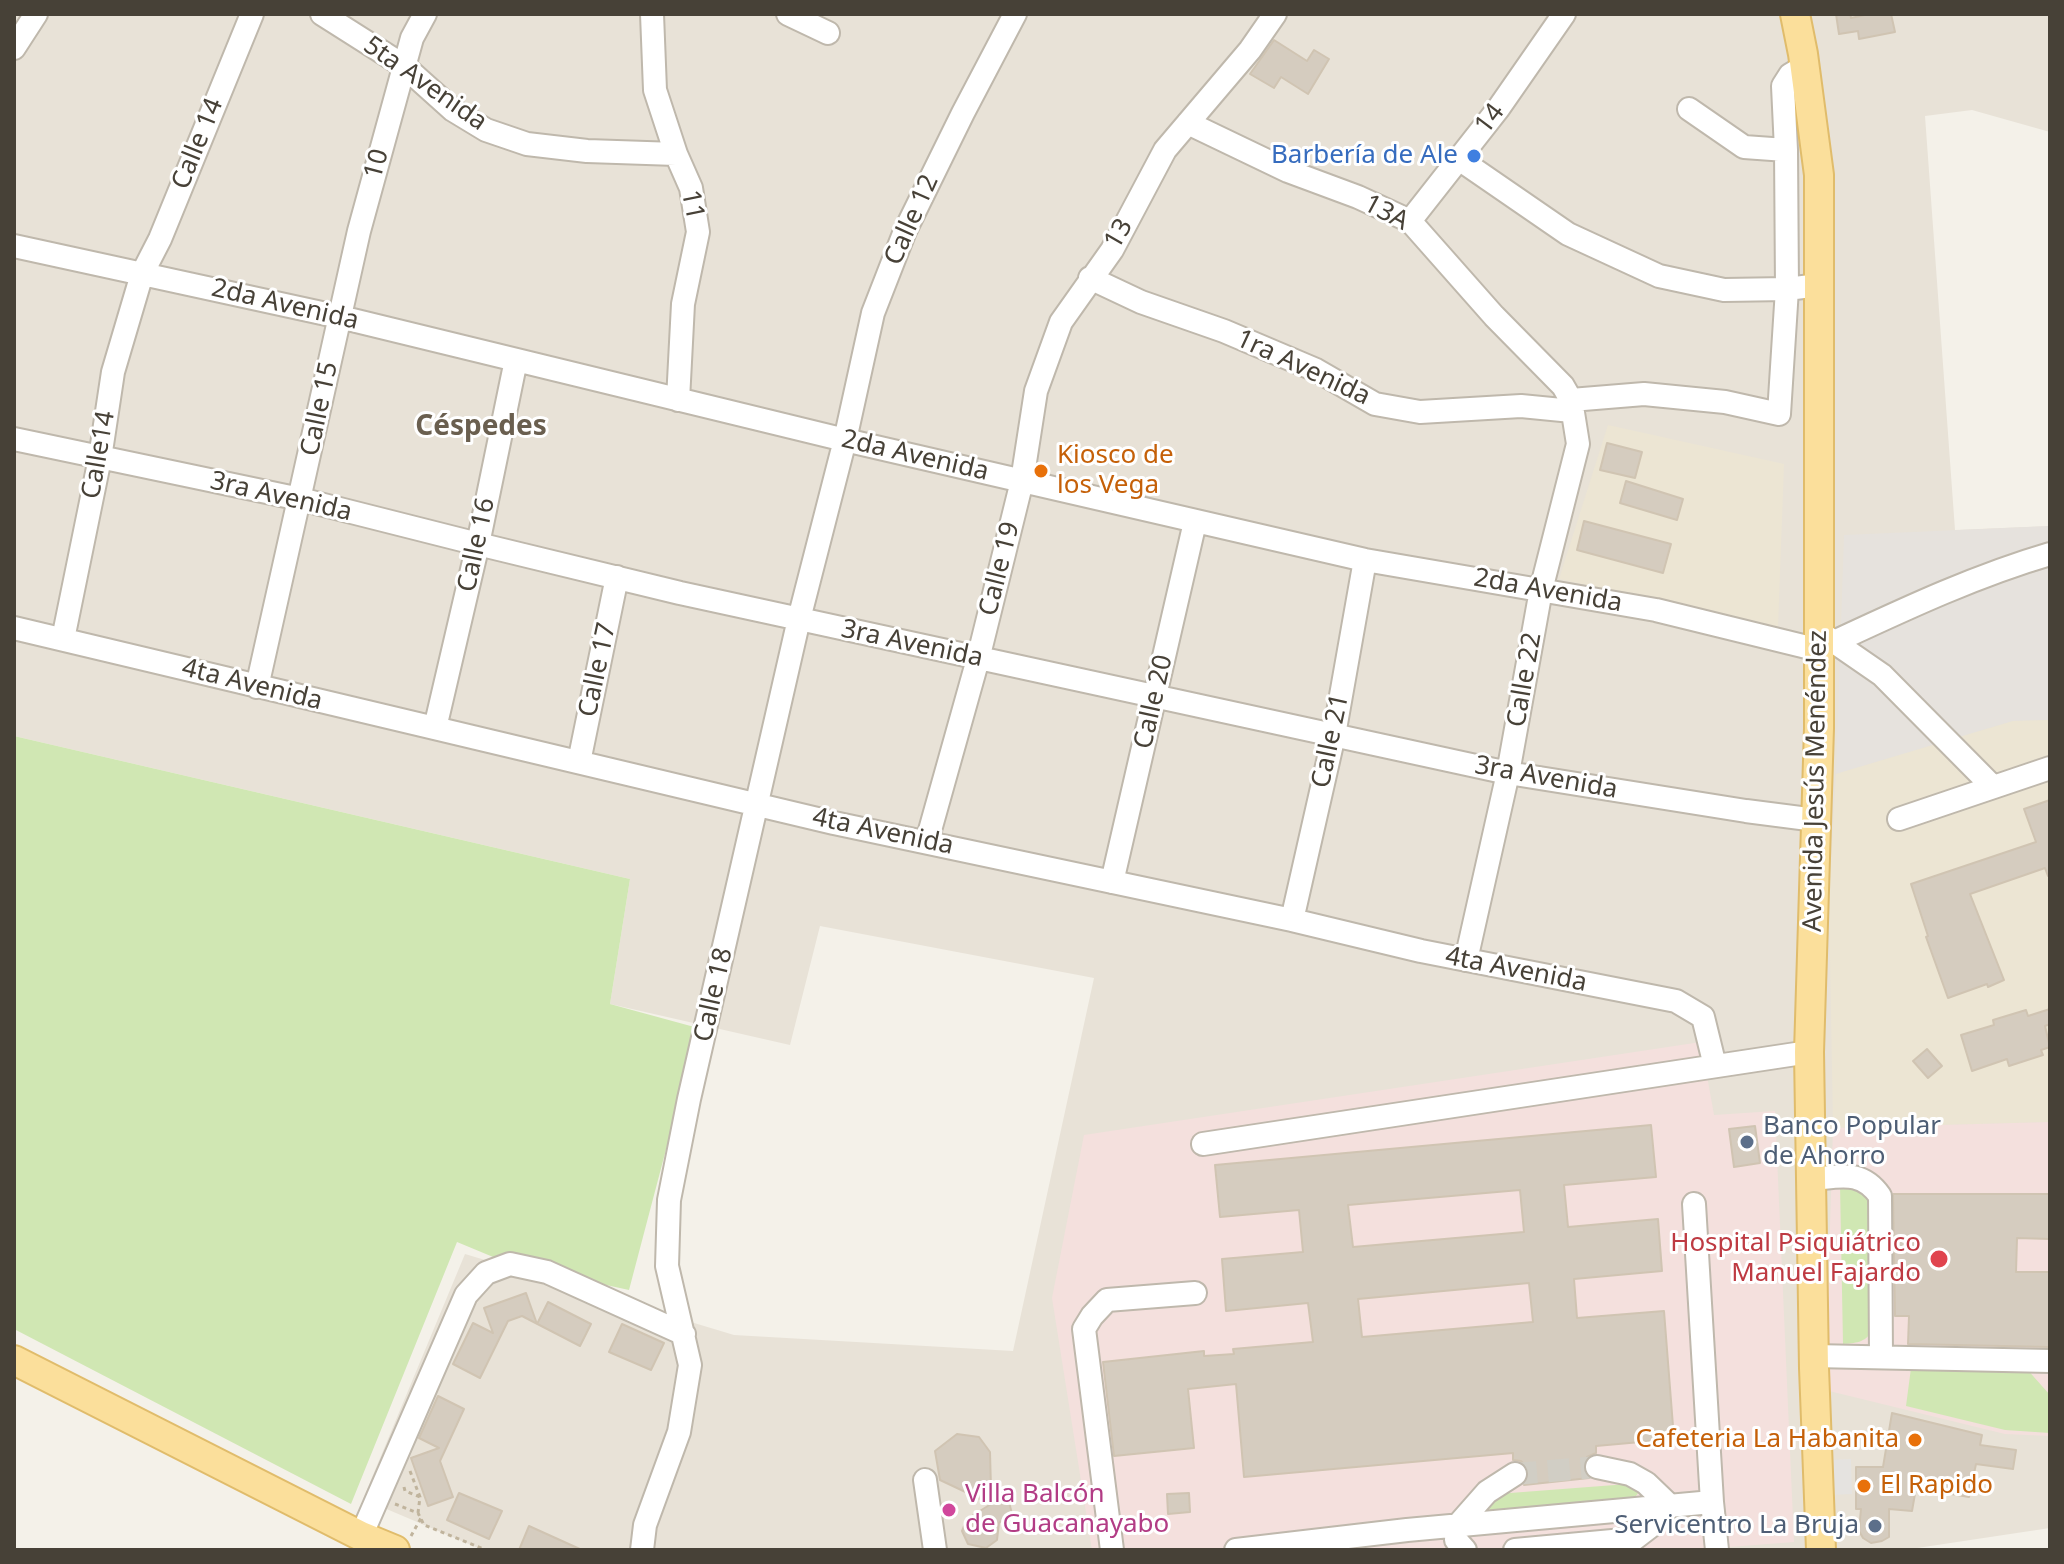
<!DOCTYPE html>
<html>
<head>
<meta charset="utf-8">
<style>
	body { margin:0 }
	#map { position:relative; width:2064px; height:1564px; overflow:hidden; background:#f4f1e9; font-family:"Noto Sans",sans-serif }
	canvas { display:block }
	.frame { position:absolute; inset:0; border:16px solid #474137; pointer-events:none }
</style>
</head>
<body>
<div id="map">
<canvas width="2064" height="1564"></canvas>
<div class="frame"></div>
</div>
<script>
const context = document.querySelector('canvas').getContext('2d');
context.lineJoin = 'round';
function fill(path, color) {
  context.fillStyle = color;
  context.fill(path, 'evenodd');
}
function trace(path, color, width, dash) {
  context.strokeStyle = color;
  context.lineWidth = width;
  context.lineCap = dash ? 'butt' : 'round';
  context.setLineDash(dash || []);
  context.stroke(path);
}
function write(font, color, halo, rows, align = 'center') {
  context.font = font + ' "Noto Sans",sans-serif';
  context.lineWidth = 6;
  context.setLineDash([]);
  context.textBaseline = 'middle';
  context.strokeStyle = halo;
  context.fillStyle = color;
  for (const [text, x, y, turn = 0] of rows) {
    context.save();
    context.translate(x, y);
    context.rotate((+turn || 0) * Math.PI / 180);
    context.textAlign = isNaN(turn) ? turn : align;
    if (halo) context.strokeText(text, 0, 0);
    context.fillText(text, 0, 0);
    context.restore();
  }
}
fill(new Path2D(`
	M14,14H2050V132L1972,110L1925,116L1955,530L2050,526V1528L1904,1550H483L363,1499L465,1254L734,1335L1013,1351L1094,978L820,926L790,1045L610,1004L630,879L14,736Z`), '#e8e2d7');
fill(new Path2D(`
	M2050,526V720L2013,721L1836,774L1844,535Z`), '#e6e2dd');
fill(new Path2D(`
	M1608,425L1784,464L1778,627L1559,579Z
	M2050,720V1122L1833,1128L1829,897L1836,774L2013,721Z`), '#ece5d3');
fill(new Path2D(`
	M1701,1042L1714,1115L1775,1111L1794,1542L1690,1550H1092L1052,1298L1084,1135Z
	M2050,1122V1436L2005,1434L1825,1390L1833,1128Z`), '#f4e0dd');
fill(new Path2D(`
	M14,736L630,879L610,1004L698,1028L629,1290L510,1264L457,1242L351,1504L14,1329Z
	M1840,1184L1871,1192L1872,1331C1865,1343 1855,1343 1843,1344Z
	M2025,1367L2050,1395V1433L2005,1430L1906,1406L1911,1368Z
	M1628,1484L1638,1488L1639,1492L1632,1501L1491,1512L1488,1506L1497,1494Z`), '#d0e7b3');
fill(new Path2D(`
	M1851,1459L1852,1494L1829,1495L1828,1460Z`), '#e5e3e0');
const building = new Path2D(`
	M1836,14H1850L1851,18L1869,14H1891L1895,32L1859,39L1858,31L1839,34Z
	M1274,40L1307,61L1314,50L1329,59L1308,94L1281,77L1274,88L1250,74Z
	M1607,443L1642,452L1635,478L1600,470Z
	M1626,481L1683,499L1677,520L1620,503Z
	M1584,521L1671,544L1663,573L1577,550Z
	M2050,800V876H2048L2045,868L1970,894L2004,980L1988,987L1987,984L1948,998L1926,937L1928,936L1911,884L2036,842L2024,809Z
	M2050,1009V1024L2045,1026L2050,1047L2041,1050L2043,1055L2009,1066L2007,1059L1972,1071L1961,1035L1994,1025L1993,1020L2026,1010L2028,1016Z
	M1927,1049L1942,1066L1928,1078L1913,1061Z
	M1651,1125L1656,1177L1564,1185L1568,1227L1658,1219L1662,1271L1574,1279L1577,1318L1664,1311L1674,1439L1596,1446V1453L1587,1457L1583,1465L1584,1472L1589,1478L1524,1485L1529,1474L1527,1467L1521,1461L1513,1460V1453L1244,1477L1236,1384L1188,1389L1194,1448L1114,1456L1103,1362L1204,1351V1356L1234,1354L1233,1349L1313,1342L1308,1303L1226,1311L1222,1259L1303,1252L1299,1210L1220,1217L1215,1165ZM1520,1190L1524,1232L1353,1247L1348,1205ZM1529,1283L1533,1322L1362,1337L1358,1299Z
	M1755,1126L1760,1163L1734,1167L1729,1129Z
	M1893,1194H2050V1239L2017,1238L2016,1272H2050V1347L1908,1344L1909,1316H1895Z
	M526,1293L537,1324L548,1302L591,1324L580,1346L522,1316L508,1321L480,1378L453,1364L473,1323L493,1333L484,1308Z
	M622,1324L664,1343L651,1370L609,1352Z
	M438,1396L464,1409L440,1461L453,1497L428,1506L411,1458L439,1448L419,1438Z
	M1892,1413L1982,1435L1980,1445L2016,1450L2013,1469L1976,1464L1969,1497L1916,1488L1912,1511L1889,1509V1537L1882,1541L1871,1543L1863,1538L1859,1531L1861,1509H1856V1467H1883Z
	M957,1434L979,1437L990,1452L991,1489L1007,1494L1012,1514L1010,1512L999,1523L997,1540L986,1548L968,1544L962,1531L967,1519L991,1504L940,1480L935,1451Z
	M459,1493L502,1511L489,1539L447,1520Z
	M1189,1493L1190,1512L1168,1514L1167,1494Z
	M529,1526L582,1550H519Z`);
fill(building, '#d5ccbf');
trace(building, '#d0c4b2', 2);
trace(new Path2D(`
	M1515,1474L1597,1467`), '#d1cec5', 22, [22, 11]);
const minor = new Path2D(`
	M322,14L404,66L453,110L486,130L527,144L587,151L676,154
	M652,14L655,90L676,154L691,188L698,232L683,304L678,400
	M788,14L828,33
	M14,48L36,14
	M1689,109L1744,147L1786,150
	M1188,123L1288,171L1358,197L1410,221L1494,316L1563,386L1571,400L1578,444L1541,590L1508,773L1466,960
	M1459,159L1568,234L1659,276L1724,290L1787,289L1819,285
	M1410,221L1498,109L1564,14
	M14,246L340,317L845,440L1365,560L1656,610L1819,650
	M1090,278L1141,302L1224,331L1316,370L1375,404L1420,412L1521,406L1572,411
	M1571,400L1644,394L1725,402L1779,414L1787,289L1786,150L1783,86L1790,75L1805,66
	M14,439L300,499L478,544L680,593L1508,773L1746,811L1816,820
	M14,628L834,823L1292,920L1421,951L1676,1001L1703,1017L1715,1066
	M1824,635L1882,675L1993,787
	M63,639L100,458L113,372L142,274L160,239L252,14
	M1834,642C1905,609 1975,576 2050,554
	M257,687L359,231L412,38L425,14
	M435,728L478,544L516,360
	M579,762L617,577
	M1899,819L2050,768
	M927,841L978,659L1022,481L1036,391L1061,322L1112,250L1165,150L1250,50L1275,14
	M1112,882L1195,522
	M1292,920L1334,735L1365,560
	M1203,1144L1809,1052
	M1811,1179C1840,1177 1861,1169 1880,1196L1881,1357
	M1694,1204L1712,1502L1717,1550
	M1814,1356L2050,1361
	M925,1480L935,1550
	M361,1536L466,1295L486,1273L510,1264L547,1272L684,1334
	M642,1550L645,1525L679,1432L690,1365L667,1266L669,1200L689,1099L799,619L845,440L873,313L905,231L963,113L1015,14
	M1112,1550L1084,1329L1092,1316L1107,1300L1195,1293
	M1236,1550L1407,1530L1712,1502
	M1465,1550L1456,1540L1457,1526L1487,1492L1515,1474
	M1515,1550L1634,1539L1651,1526L1670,1506L1646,1483L1630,1474L1597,1467`);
const major = new Path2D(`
	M1795,14L1803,54L1819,175V728L1809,1052L1814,1368L1821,1550
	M14,1360L361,1536L395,1550`);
trace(minor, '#bfb8ac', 26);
trace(major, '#e0bc6b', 32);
trace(new Path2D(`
	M410,1471L420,1497L418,1513
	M404,1487L405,1491L420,1497
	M395,1504L418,1513L424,1525L486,1550
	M411,1536L421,1518`), '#c0b49d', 3, [4, 4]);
trace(minor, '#fff', 22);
trace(major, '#fbdf9b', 28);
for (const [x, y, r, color] of [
	[1474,156,8,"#3f7fe0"],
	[1041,471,8,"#e8710a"],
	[1747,1142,8,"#5c6f8a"],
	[1939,1259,10,"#e0444e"],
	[1915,1440,8,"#e8710a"],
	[1864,1486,8,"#e8710a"],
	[949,1510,8,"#d1479c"],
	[1875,1526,8,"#5c6f8a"]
]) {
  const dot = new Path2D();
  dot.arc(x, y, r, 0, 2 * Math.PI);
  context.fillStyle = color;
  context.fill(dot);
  trace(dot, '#fff', 3);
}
write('26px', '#474137', '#fff', [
	["5ta Avenida",425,84,35],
	["14",1490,119,-53],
	["Calle 14",198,144,-68],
	["10",377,164,-75],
	["11",692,205,78],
	["13A",1386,213,28],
	["Calle 12",912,220,-66],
	["13",1119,234,-60],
	["2da Avenida",285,305,13],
	["1ra Avenida",1303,368,25],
	["Calle 15",320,409,-78],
	["Calle14",99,455,-80],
	["2da Avenida",915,456,13],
	["3ra Avenida",281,497,13],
	["Calle 16",477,545,-78],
	["Calle 19",1000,569,-76],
	["2da Avenida",1548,591,10],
	["3ra Avenida",912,644,12],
	["Calle 17",598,670,-78],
	["Calle 22",1525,680,-80],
	["4ta Avenida",252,685,14],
	["Calle 20",1154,702,-77],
	["Calle 21",1331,741,-78],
	["3ra Avenida",1546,778,10],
	["Avenida Jesús Menéndez",1816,781,-89],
	["4ta Avenida",883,832,12],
	["4ta Avenida",1516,970,11],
	["Calle 18",714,995,-77]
]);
write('26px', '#366cbe', '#fff', [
	["Barbería de Ale",1458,156]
], 'right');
write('26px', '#c56008', '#fff', [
	["Kiosco de",1057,456],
	["los Vega",1057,486],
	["Cafeteria La Habanita",1899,1440,"right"],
	["El Rapido",1880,1486]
], 'left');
write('26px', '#4e5e75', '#fff', [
	["Banco Popular",1763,1127],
	["de Ahorro",1763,1157],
	["Servicentro La Bruja",1859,1526,"right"]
], 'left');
write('26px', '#be3a42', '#fff', [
	["Hospital Psiquiátrico",1921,1244],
	["Manuel Fajardo",1921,1274]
], 'right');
write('26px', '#b23c85', '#fff', [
	["Villa Balcón",965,1495],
	["de Guacanayabo",965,1525]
], 'left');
write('bold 28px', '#6a5f4f', '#fff', [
	["Céspedes",481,427]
]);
</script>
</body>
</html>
